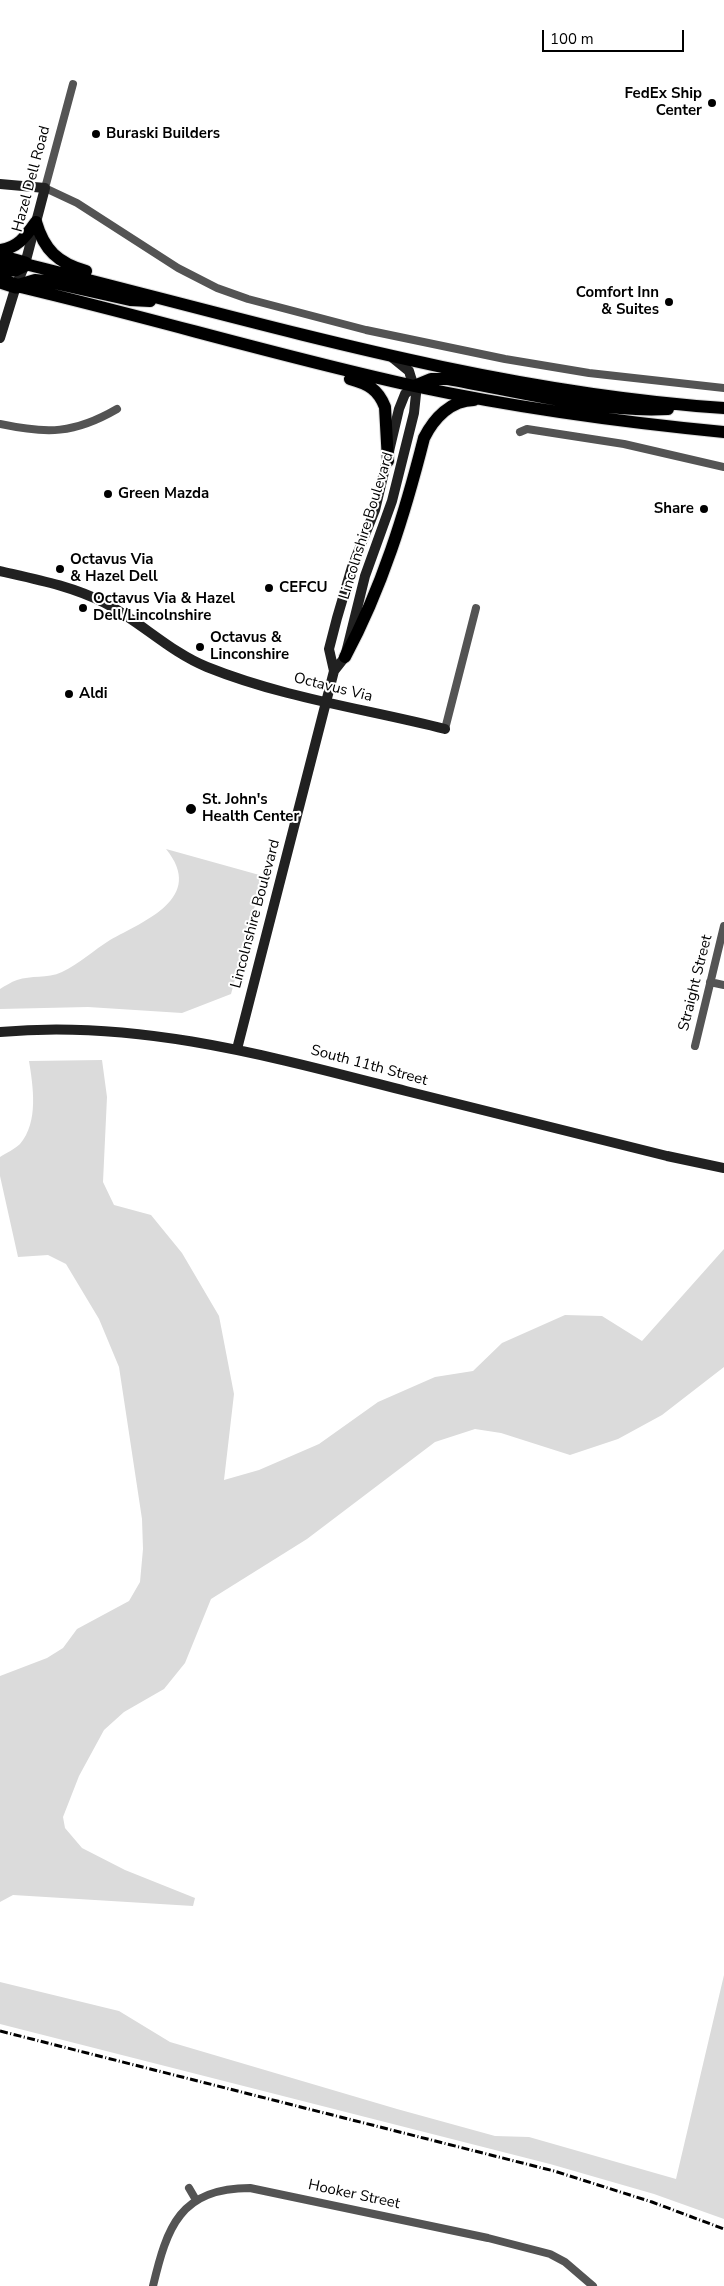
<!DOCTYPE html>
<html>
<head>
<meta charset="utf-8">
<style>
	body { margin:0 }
	#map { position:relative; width:724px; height:2286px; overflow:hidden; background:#fff; font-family:"Nunito Sans",sans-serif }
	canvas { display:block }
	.scale { position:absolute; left:542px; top:30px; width:142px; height:22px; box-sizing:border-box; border:2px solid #000; border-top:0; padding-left:6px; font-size:15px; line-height:18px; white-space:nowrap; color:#000; -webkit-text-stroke:4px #fff; paint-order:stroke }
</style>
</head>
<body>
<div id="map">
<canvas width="724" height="2286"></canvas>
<div class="scale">100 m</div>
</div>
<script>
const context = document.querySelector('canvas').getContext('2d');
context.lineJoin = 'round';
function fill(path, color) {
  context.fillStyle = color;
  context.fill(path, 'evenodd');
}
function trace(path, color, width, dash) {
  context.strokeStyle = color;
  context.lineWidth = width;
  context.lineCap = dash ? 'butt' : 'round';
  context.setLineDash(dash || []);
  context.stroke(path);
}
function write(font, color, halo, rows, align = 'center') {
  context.font = font + ' "Nunito Sans",sans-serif';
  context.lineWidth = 4;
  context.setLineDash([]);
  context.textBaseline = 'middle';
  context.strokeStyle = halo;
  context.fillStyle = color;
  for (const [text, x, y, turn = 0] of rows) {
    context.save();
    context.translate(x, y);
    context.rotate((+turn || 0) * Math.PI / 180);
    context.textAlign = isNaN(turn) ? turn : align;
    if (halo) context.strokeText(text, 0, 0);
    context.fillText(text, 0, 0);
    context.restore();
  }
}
fill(new Path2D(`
	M166,849L263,876L231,994L182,1013L88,1007L0,1009V989C5,986 11,982 17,980C31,975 47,979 62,972C79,964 94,950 110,940C144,921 206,898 166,849Z
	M102,1060L107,1097L103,1182L114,1205L151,1215L182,1253L219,1316L234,1394L224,1480L259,1470L319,1444L378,1402L435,1377L473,1371L502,1343L565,1315L602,1316L642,1341L724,1249V1367L662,1415L618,1439L570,1455L501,1433L475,1429L435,1442L307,1539L211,1599L185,1663L164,1689L124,1712L104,1730L79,1776L63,1817L65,1828L82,1848L125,1870L195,1898L193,1906L13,1895L0,1902V1676L47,1658L63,1648L77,1629L129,1601L140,1582L143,1549L142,1519L119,1367L99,1319L66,1264L48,1255L18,1257L0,1176V1157C6,1153 15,1149 20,1144C39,1122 33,1086 29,1061Z
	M724,1975V2219L654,2194L550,2164L0,2024V1982L119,2011L170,2042L397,2109L495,2136L529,2137L676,2179Z`), '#dbdbdb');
const primary = new Path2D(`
	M36,222C44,250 58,263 86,271
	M0,250C18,248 26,236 36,222
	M25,264C256,321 486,392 724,408
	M18,285L35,280L45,281L130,300L150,301
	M16,286C149,317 281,357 414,386C517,408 620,422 724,432
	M350,379C368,384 378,389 385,407L388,461
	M414,386L431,379H448C516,391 600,413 668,409
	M345,657C382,588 405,513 424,438C434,418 451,400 474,400`);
const highway = new Path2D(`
	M0,257L25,264
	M0,269H15L25,264
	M0,281L16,286`);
trace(primary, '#dbdbdb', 14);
trace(highway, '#dbdbdb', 17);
trace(new Path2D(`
	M73,84L45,188L77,203L178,268L217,288L248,299L366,330L505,359L589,373L724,388
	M0,424C47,434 74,434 117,409
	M520,432L527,429L624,444L724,467
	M445,729L476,608
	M710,982L724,985
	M695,1046L724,926
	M189,2188L196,2200
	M153,2286C167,2227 180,2188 250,2188L488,2238L550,2254L565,2262L593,2286`), '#545454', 8);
trace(new Path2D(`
	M0,184L45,188L25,264L16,286L0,338
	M0,571C35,579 72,586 105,603C141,622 170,652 207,667C284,698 366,709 445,729
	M334,671L329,649L337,618L352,567L375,510L399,409L405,394L414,386
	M0,1032C139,1019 273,1057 406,1091C493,1113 580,1134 667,1156L724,1168
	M237,1049L334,671L345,657L365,576L392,501L414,413L416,394L409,371L393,358`), '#212121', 10);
trace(primary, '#000', 12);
trace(highway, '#000', 15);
trace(new Path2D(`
	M0,2031L554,2171L652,2202L724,2229`), '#000', 3, [8, 2.5, 1, 2.5]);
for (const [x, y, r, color] of [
	[712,103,5,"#000"],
	[96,134,5,"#000"],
	[669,302,5,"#000"],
	[108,494,5,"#000"],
	[704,509,5,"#000"],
	[60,569,5,"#000"],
	[269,588,5,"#000"],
	[83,608,5,"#000"],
	[200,647,5,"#000"],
	[69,694,5,"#000"],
	[191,809,6,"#000"]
]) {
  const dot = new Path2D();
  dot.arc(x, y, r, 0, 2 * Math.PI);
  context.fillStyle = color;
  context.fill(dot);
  trace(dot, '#fff', 2);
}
write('bold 15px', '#000', '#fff', [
	["FedEx Ship",702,94,"right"],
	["Center",702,111,"right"],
	["Buraski Builders",106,134],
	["Comfort Inn",659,293,"right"],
	["& Suites",659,310,"right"],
	["Green Mazda",118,494],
	["Share",694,509,"right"],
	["Octavus Via",70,560],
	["& Hazel Dell",70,577],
	["CEFCU",279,588],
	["Octavus Via & Hazel",93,599],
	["Dell/Lincolnshire",93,616],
	["Octavus &",210,638],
	["Linconshire",210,655],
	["Aldi",79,694],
	["St. John's",202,800],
	["Health Center",202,817]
], 'left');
write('15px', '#000', '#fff', [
	["Hazel Dell Road",32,179,-75],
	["Lincolnshire Boulevard",367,526,-73],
	["Octavus Via",333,688,14],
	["Lincolnshire Boulevard",256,914,-75],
	["Straight Street",696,983,-76],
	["South 11th Street",369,1066,15],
	["Hooker Street",354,2195,12]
]);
</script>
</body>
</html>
